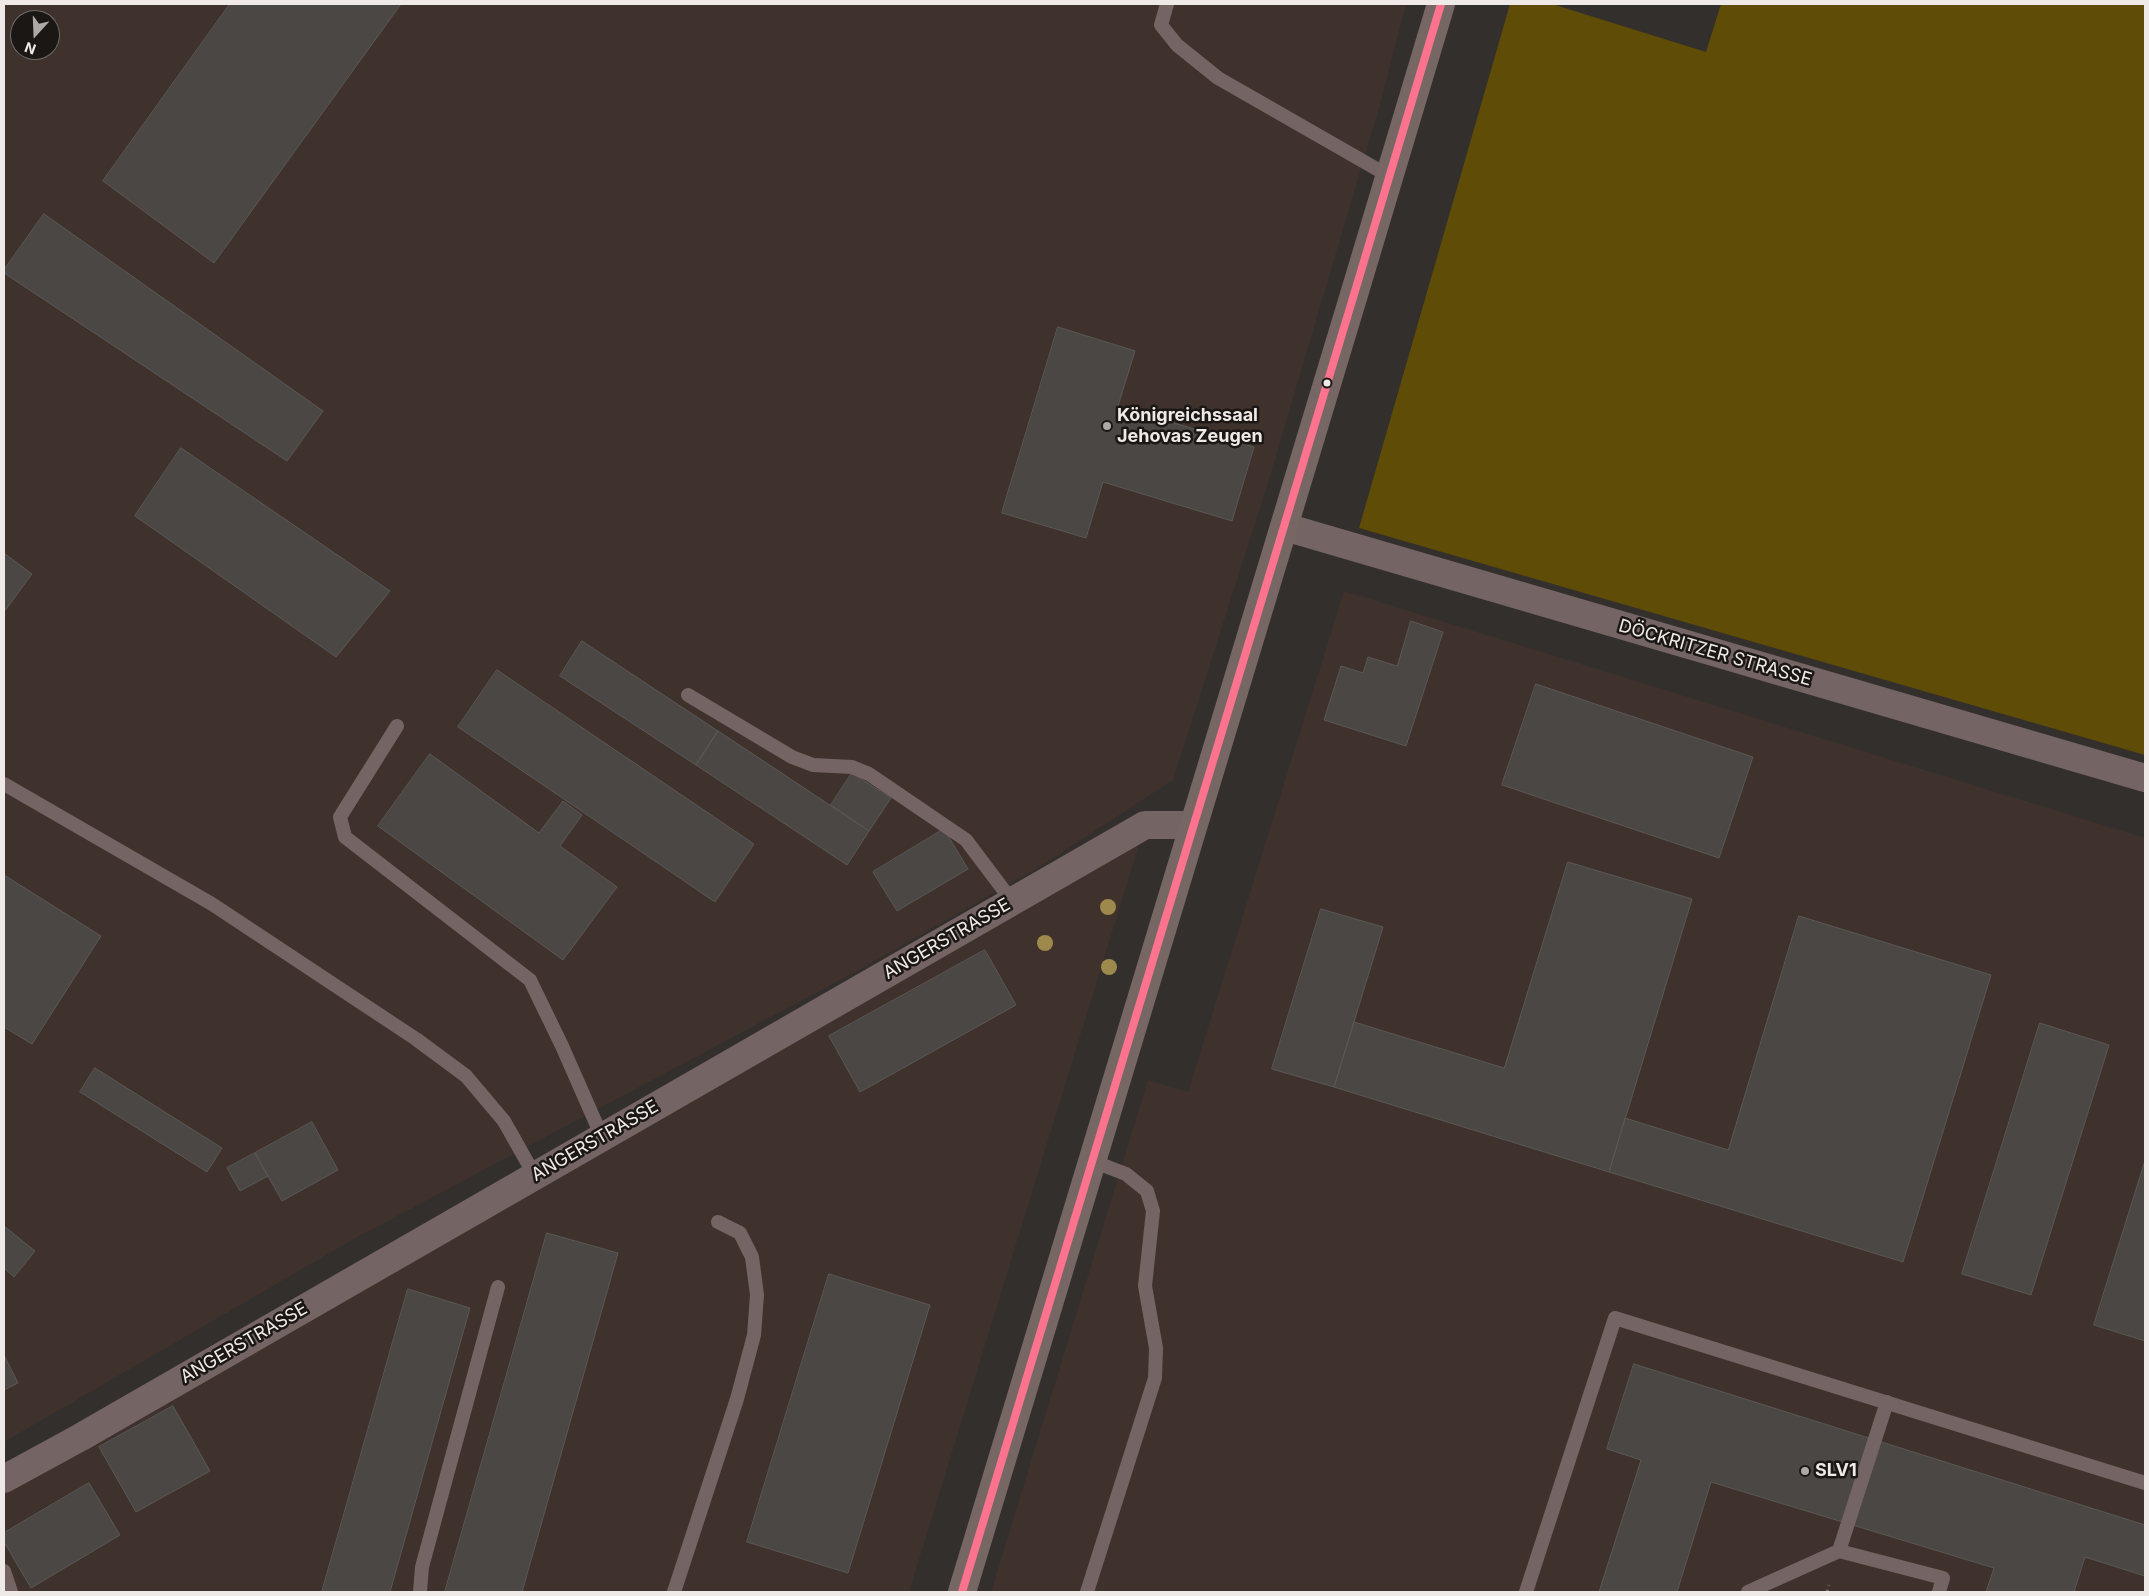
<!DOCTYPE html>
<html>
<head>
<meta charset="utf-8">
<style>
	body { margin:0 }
	#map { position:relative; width:2149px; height:1596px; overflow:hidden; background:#332f2d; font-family:Inter,sans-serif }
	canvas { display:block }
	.frame { position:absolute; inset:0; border:5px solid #efeae8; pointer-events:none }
	.north { position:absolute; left:10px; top:10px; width:50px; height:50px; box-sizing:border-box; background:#1a1715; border:1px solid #6f6b69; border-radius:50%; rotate:200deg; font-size:14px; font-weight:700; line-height:20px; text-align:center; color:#efeae8 }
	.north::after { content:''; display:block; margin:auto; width:18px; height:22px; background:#ada9a7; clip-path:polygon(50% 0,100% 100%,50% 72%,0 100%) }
</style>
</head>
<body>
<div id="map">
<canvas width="2149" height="1596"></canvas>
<div class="frame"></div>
<div class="north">N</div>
</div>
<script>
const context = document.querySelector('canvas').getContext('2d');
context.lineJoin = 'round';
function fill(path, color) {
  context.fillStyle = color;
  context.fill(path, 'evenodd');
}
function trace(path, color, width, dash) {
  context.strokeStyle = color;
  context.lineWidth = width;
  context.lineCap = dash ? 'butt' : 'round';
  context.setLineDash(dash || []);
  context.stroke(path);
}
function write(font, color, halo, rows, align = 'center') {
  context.font = font + ' Inter,sans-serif';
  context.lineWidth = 5;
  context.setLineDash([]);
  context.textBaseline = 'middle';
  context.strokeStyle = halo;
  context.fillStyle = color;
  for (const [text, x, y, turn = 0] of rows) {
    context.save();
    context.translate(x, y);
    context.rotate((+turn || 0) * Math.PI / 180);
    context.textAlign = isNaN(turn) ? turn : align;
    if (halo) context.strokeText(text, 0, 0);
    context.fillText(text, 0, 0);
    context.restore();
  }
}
fill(new Path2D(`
	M4,4H1406L1381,101L1267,486L1173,780L1044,864L857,971L352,1240L4,1442ZM20,20H50V50H20Z
	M1344,591L2145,838V1592H991L1148,1080L1188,1092Z
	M1145,825L909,1592H4V1479Z`), '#3f322d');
fill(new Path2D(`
	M1510,4H1552L1706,52L1721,4H2145V755L1359,528Z`), '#5e4c07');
const building = new Path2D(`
	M230,4H401L214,263L103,181Z
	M44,214L323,411L287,461L4,273V270Z
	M1058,327L1135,351L1118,406L1254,447L1232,521L1103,482L1086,538L1002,513Z
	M181,448L390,591L336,657L135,516Z
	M4,553L32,574L4,612Z
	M1411,621L1443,632L1406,746L1324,720L1341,666L1363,673L1368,657L1397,666Z
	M582,641L718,731L696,765L560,676Z
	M497,670L754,844L715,902L458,727Z
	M1536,684L1753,757L1719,858L1502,785Z
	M718,731L869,831L847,865L696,765Z
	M430,754L539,833L563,801L582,815L560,846L617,887L563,960L378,826Z
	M852,773L891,798L869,831L831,805Z
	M944,829L968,869L897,911L873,872Z
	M1568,862L1692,899L1609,1172L1334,1087L1354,1022L1504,1068Z
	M4,875L101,936L32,1044L4,1027Z
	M1321,909L1383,927L1334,1087L1272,1069Z
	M1799,916L1991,975L1903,1262L1609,1172L1625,1118L1728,1150Z
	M985,950L1016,1005L860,1092L829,1036Z
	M2040,1023L2109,1045L2031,1295L1962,1274Z
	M95,1068L222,1148L207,1172L80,1092Z
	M312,1122L338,1170L282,1201L255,1153Z
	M255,1153L268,1176L240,1191L227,1168Z
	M2145,1161V1341L2094,1325Z
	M4,1226L35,1251L14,1277L4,1268Z
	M547,1233L618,1253L522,1592H445Z
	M829,1274L930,1305L848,1573L747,1542Z
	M408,1289L470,1308L390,1592H322Z
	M4,1355L18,1383L4,1390Z
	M1634,1364L2145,1525V1576L2085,1557L2074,1592H1986L1994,1568L1711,1482L1677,1592H1599L1641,1460L1607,1449Z
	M173,1406L210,1471L136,1512L99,1447Z
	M89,1483L120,1535L31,1588L4,1542V1533Z`);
fill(building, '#4a4745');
trace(building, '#5a5755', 1);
trace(new Path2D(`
	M1827,1592L1829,1585`), '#746a68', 3, [2.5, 4]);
trace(new Path2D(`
	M1167,4L1161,25L1177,45L1218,78L1389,176
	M688,695L792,757L813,765L852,767L869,774L966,840L1012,901
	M397,726L340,817L345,837L530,980L562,1046L602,1137
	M4,784L212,904L416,1039L466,1076L504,1121L535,1176
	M1839,1551L1887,1402
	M4,1571L11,1592
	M420,1592L422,1567L498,1287
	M674,1592L737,1399L754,1335L757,1295L752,1257L740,1233L718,1222
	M1087,1592L1155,1378L1156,1348L1145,1286L1153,1211L1147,1191L1126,1174L1092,1161
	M1526,1592L1615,1318L2145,1483
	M1748,1592L1839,1551L1943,1578L1939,1592`), '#746463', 14);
trace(new Path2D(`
	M1285,527L2145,778
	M4,1479L81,1437L1145,825H1193`), '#746463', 28);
trace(new Path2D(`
	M962,1592C1121,1063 1283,534 1441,4`), '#766664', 28);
trace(new Path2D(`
	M962,1592C1121,1063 1283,534 1441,4`), '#fc738d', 8);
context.fillStyle = '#9e894d';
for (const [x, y] of [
	[1108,907],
	[1045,943],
	[1109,967]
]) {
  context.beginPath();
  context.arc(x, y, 8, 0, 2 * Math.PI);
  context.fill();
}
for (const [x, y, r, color] of [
	[1327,383,4.5,"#efeae8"],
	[1107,426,5,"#ada9a7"],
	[1805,1471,5,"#ada9a7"]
]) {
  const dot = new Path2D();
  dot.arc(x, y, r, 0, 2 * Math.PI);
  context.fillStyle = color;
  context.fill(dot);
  trace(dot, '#1a1715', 2);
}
write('bold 18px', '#efeae8', '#1a1715', [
	["Königreichssaal",1117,416],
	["Jehovas Zeugen",1117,437],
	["SLV1",1815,1471]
], 'left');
write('18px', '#efeae8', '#1a1715', [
	["DÖCKRITZER STRASSE",1715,653,16],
	["ANGERSTRASSE",947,939,-30],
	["ANGERSTRASSE",595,1141,-30],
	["ANGERSTRASSE",244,1343,-30]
]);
</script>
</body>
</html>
